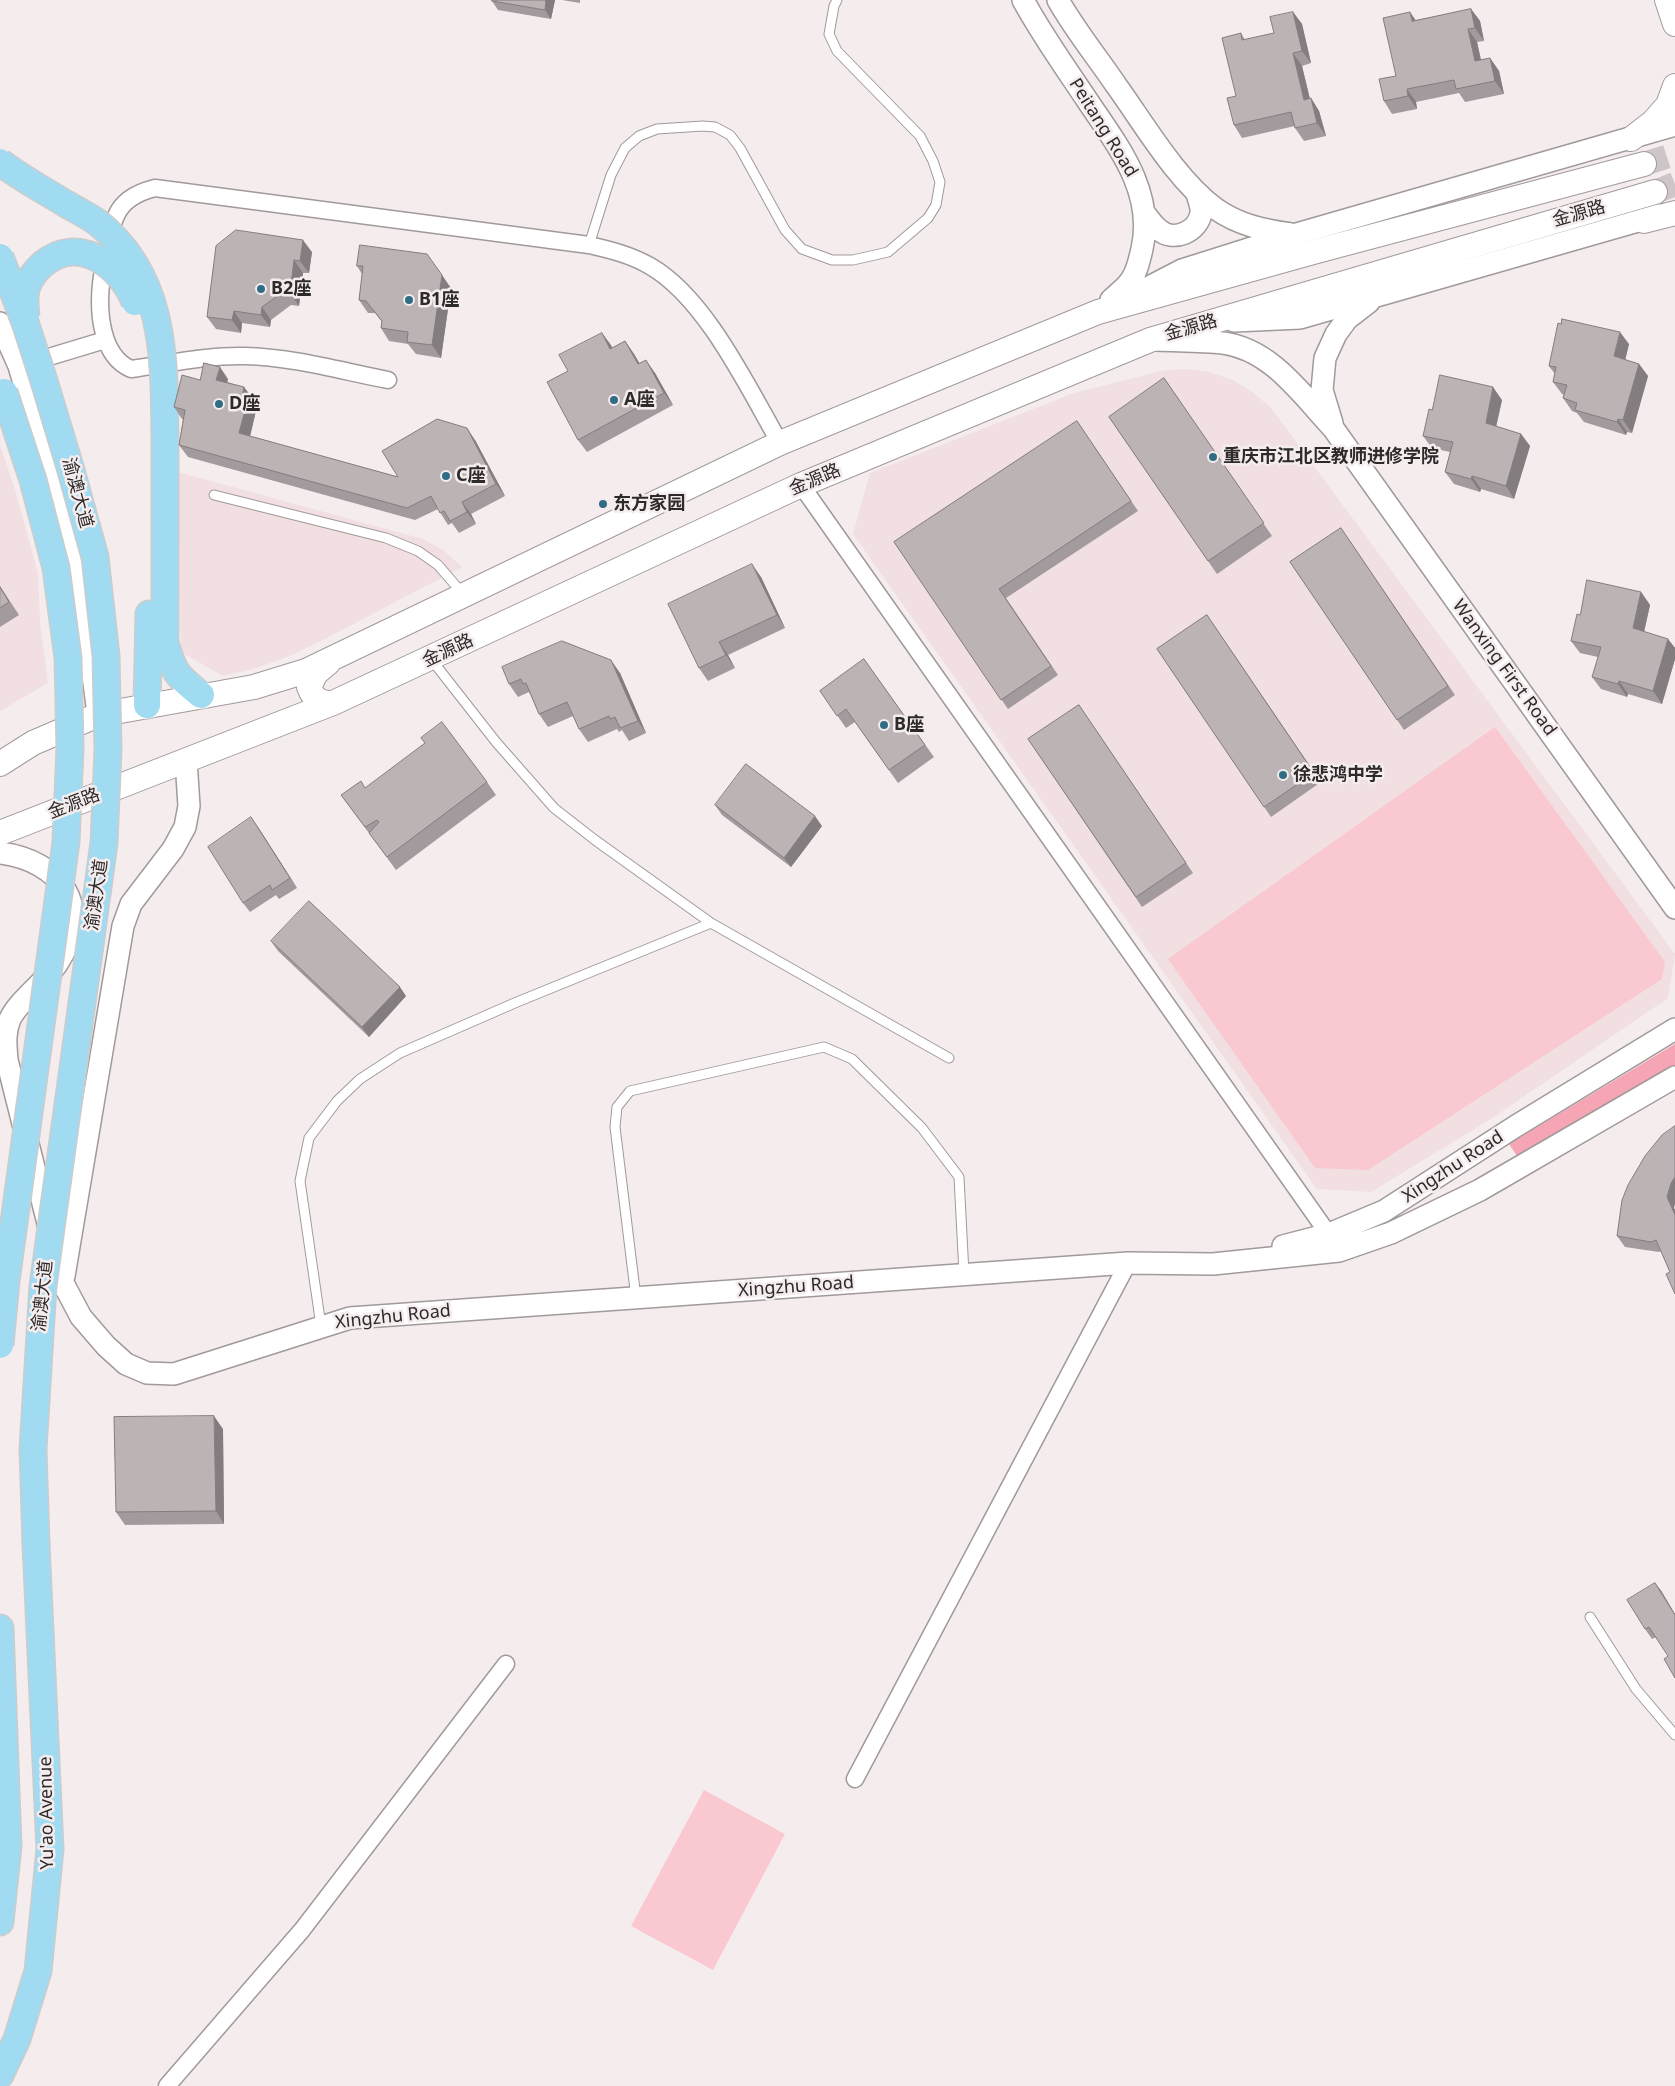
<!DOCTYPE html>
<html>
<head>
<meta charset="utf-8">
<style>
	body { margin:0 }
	canvas { display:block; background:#f5ecee }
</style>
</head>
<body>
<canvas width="1675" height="2086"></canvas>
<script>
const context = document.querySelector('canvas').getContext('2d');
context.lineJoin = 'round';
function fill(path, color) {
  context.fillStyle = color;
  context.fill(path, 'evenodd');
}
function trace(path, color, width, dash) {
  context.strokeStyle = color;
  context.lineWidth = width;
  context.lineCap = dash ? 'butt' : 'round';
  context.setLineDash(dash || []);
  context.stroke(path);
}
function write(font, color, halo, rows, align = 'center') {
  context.font = font + ' "Noto Sans","Noto Sans SC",sans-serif';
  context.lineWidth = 5;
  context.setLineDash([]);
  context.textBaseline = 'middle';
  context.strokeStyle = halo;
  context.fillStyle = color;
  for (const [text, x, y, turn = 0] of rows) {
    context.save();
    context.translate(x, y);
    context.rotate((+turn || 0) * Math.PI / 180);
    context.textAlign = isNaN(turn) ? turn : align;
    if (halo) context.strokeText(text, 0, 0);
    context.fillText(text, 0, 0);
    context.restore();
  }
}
fill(new Path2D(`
	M1186,369L1209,372L1233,380L1251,391L1271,408L1675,954L1668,998L1494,1117L1371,1192L1317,1189L853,534L870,473L1074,393L1165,370Z
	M0,445L15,490L38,573L40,623L48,683L0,711Z
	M178,472L423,539L443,550L462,567L321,641L289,656L257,668L223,676L181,652Z`), '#f1dfe2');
fill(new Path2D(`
	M1495,727L1665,962L1662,979L1368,1170L1315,1168L1168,959Z
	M704,1790L785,1834L713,1970L631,1926Z`), '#fac8d1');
fill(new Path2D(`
	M1675,1044V1070L1517,1156L1509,1144Z`), '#f5a5b4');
trace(new Path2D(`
	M1644,164L1675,154
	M1655,192L1675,184`), '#cdc5c7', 24, [24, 12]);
const service = new Path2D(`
	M589,245L611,175L625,148L639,136L657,129L703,126L715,127L730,135L740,148L785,230L802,249L832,260H853L888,252L928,218L936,205L940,182L933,161L920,136L837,51L829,34L834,6L837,0
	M214,495L386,538L418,551L438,565L463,594
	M431,659L496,742L554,808L595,840L711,923L949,1058
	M636,1298L615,1127L617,1107L630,1091L824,1047L852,1059L922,1128L959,1177L964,1274
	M321,1326L300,1181L309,1138L337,1101L360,1079L400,1053L517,1002L711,923
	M1590,1617L1636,1689L1675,1735`);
const minor = new Path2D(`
	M29,363L105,340
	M388,380C341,371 292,357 245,356C207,355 168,364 131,369C101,356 98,312 101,284C102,271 106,258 109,246C111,236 112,224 116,216C123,199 139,192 155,188L589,245C611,250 631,255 650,266C706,298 748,388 780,443
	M801,485L1334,1242
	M855,1779L1128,1263
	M167,2086L302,1930L506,1664`);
const tertiary = new Path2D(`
	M1023,0C1042,35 1065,67 1087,100C1117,145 1155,191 1142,249C1139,262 1136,275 1128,284C1123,290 1116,295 1111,300
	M1058,0C1075,30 1097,57 1116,85C1144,124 1177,181 1216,209C1239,225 1263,230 1291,234
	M1145,214C1149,219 1153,225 1158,229C1173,243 1198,232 1201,213C1202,207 1198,199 1197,193
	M1130,297L1182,270L1293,235L1675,125
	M1234,321L1300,318L1659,215
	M0,323L19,366L71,543L82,592L97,706
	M1157,340C1179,341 1201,341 1223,343C1271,349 1302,395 1333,428L1675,908
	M1332,423L1322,390L1325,358L1336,334L1347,319L1369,302
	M0,853C62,861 94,908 57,964C45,982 19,1000 10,1019C4,1033 6,1046 7,1060L63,1283L81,1317L106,1346L126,1364L147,1373L174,1374L350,1318L1128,1263L1213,1264L1339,1251L1391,1233L1480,1190L1675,1077
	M1283,1246L1329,1234L1384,1211L1516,1126L1675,1029
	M64,1276L123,926L131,904L173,849L185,827L189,806L186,760`);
const secondary = new Path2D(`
	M1667,0L1675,24
	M1631,139L1653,122L1668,105L1675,86
	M1644,221L1675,213
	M328,663L316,673L309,687C314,700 320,703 333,703
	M0,764L33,743L98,715L254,687L306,671L780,443L1098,312L1317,251L1644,164
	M0,833L333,703L801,485L1150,340L1655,192`);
const primary = new Path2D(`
	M165,443V642C173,672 177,676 201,695
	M147,705L149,614
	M0,1628L8,1846L0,1922
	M0,2075L17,2039L38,1971L50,1849L36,1544`);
trace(service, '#a1999a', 11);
trace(minor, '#a1999a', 19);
trace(tertiary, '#a1999a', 24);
trace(secondary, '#a1999a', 26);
trace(primary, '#cdcccc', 29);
trace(service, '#fff', 9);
trace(minor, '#fff', 16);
trace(tertiary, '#fff', 21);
trace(secondary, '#fff', 24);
trace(primary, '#a1dbf1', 26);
const primaryBridge = new Path2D(`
	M0,162C21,178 45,191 68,205C77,210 88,216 97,222C168,278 164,363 165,443
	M0,257L26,325L44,381L70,467L95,557L106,656L108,750L104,843L43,1286L33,1449L36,1544
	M26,317C25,308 24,298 26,289C29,279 35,271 43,264C79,234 121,266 135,302
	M0,1345L6,1281L66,842L70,748L68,658L56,568L33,480L4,392`);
trace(primaryBridge, '#cdcccc', 29, []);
trace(primaryBridge, '#a1dbf1', 26);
fill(new Path2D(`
	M555,0L551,19L498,10L492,1Z
	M562,0H580V3Z
	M1471,9L1480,21L1484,41L1477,42L1481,60L1490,58L1499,71L1504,94L1465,102L1459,93L1416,102L1417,109L1392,114L1384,101L1396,76L1416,20Z
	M1293,12L1302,24L1311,63L1302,66L1310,99L1311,98L1319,111L1326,136L1304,141L1295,128V126L1242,138L1234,125L1241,33L1245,40L1274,33Z
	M360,245L451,288L441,358L416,354L408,344L389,341L381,328L382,322L375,313H368L359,300L362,274L357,266Z
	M216,246L312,252L309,273H303L299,306L291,305L271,320L270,327L242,323L241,333L216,329L207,317Z
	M602,333L612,348L625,341L634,354L640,364L655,373L673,405L587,452L578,440L568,371Z
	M1629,344L1625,360L1639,364L1648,376L1632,433L1627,432L1626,435L1584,422L1577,413L1572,411L1563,398L1564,395L1562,394L1553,382L1555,374L1549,366Z
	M1164,378L1272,536L1217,574L1109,417Z
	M228,379L227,382L244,387L253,399L251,404L256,411L250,436L398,477L475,440L505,496L471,514L476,524L459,533L452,523L448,525L438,509L415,520L188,457L179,445L183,419H182L174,407L200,380Z
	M1502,400L1496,427L1521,434L1530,446L1514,499L1481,489L1480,492L1454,484L1445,472L1450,452L1432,448L1423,436L1432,410Z
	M1077,421L1138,511L1006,598L1058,675L1008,709L894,542Z
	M1341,528L1455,695L1404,730L1290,562Z
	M761,577L785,628L728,655L735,668L708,681L699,668Z
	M0,586L19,615L0,627Z
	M1641,592L1650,605L1644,632L1668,639L1675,648V659L1662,704L1628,694L1627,697L1601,689L1592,677L1598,657L1580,653L1571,641L1580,615Z
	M1207,615L1321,782L1271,817L1157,649Z
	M864,659L934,757L898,783L855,722L846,728L820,691Z
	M502,667L620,673L646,733L629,741L622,730L619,732L617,729L588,742L579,729L573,716L548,727L539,714L531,696L529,692L518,697L509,684Z
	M1079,705L1193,873L1142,907L1028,739Z
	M487,782L496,795L396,870L341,795L365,788Z
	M715,805L822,826L791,867L722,815Z
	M258,827L297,888L279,899L276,895L250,912L243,903Z
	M271,941L406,996L369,1037L278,951Z
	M1674,1208L1675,1210V1294L1670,1272L1661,1251L1659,1252L1625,1247L1617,1236Z
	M223,1429L224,1524L125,1525L116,1512Z
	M1655,1583L1662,1592L1656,1637L1652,1639L1645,1629Z`), '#a29a9c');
fill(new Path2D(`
	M546,0H555L551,19L545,10Z
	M1471,9L1480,21L1484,41L1475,28Z
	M1293,12L1302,24L1311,63L1302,51Z
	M1410,12L1419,25L1412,21Z
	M1468,29L1477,42L1484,74L1475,61Z
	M1293,53L1302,66L1313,112L1304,100Z
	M1490,58L1499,71L1504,94L1495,81Z
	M1407,89L1416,102L1417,109L1408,96Z
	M1311,98L1319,111L1326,136L1317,123Z
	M303,240L312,252L309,273L300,261Z
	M294,260L303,273L299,306L290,293Z
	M442,275L451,288L441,358L432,345Z
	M262,307L271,320L270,327L261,315Z
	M234,311L242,323L241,333L232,320Z
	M1620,332L1629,344L1623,369L1614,356Z
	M602,333L611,345L619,362L610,349Z
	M625,341L634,354L647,377L638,364Z
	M646,360L655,373L673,405L664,393Z
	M1639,364L1648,376L1632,433L1623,420Z
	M220,367L228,379L225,392L216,380Z
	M244,387L253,399L251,404L256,411L248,445L239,433L242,397Z
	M1493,387L1502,400L1494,436L1486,423Z
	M1618,419L1627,432L1626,435L1617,422Z
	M467,428L475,440L505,496L496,484Z
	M1521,434L1530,446L1514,499L1506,486Z
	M1472,476L1481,489L1480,492L1471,479Z
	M462,502L471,514L476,524L467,512Z
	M752,564L761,577L785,628L777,615Z
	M1641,592L1650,605L1642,641L1633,628Z
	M1668,639L1675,648V659L1662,704L1653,691Z
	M719,642L728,655L735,668L726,655Z
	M611,660L620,673L646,733L638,721Z
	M1619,681L1628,694L1627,697L1618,684Z
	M815,816L822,826L791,867L784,858Z
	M251,817L258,827L297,888L290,878Z
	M400,987L406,996L369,1037L362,1027Z
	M1675,1177V1204L1674,1208L1675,1210V1215L1667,1197L1671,1183Z
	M214,1416L223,1429L224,1524L216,1511Z
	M1655,1583L1662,1592L1675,1614V1615Z`), '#847d7f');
const building = new Path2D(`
	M492,0H546L545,10L492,1Z
	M1471,9L1475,28L1468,29L1475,61L1490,58L1495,81L1456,89L1454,80L1407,89L1408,96L1384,101L1379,79L1396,76L1383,18L1410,12L1412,21Z
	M1293,12L1302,51L1293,53L1304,100L1311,98L1317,123L1295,128L1291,112L1234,125L1227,98L1236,96L1222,38L1241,33L1242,40L1274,33L1270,17Z
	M236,230L303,240L300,261L294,260L290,293L283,292L262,307L261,315L234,311L232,320L207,317L216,246Z
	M360,245L427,254L442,275L432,345L407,342L408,332L381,328L382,321L366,301L359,300L363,266H357Z
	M1562,319L1620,332L1614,356L1639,364L1623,420L1618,419L1617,422L1575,410L1577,403L1563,398L1567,385L1553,382L1556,367L1549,366L1558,323L1561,324Z
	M602,333L610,349L625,341L638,364L646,360L664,393L578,440L547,382L568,371L559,355Z
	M204,363L220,367L216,380L244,387L242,397L248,399L239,433L398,477L382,451L437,419L467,428L496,484L462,502L467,512L450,521L444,511L440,513L431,496L407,508L179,445L185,410L174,407L182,375L200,380Z
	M1440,375L1493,387L1486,423L1521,434L1506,486L1472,476L1471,479L1445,472L1453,442L1423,436L1429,409L1432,410Z
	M1164,378L1264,523L1208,561L1109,417Z
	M1077,421L1131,501L999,589L1051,666L1001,700L894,542Z
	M1341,528L1448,686L1397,720L1290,562Z
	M752,564L777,615L719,642L726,655L699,668L668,604Z
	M1587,580L1641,592L1633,628L1668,639L1653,691L1619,681L1618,684L1592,677L1601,647L1571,641L1577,614L1580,615Z
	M0,587L9,602L0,608Z
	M1207,615L1314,773L1264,807L1157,649Z
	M562,641L611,660L638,721L620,728L615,717L610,719L609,716L579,729L567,702L539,714L526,683L523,684L521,679L509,684L502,667Z
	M864,659L925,745L889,770L846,709L837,716L820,691Z
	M1079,705L1186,863L1136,897L1028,739Z
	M442,722L487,782L387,857L369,833L379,822L377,820L365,827L341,795L361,781L365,788L425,743L421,738Z
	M746,764L815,816L784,858L715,805Z
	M251,817L290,878L272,890L270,885L243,903L208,847Z
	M309,901L400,987L362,1027L271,941Z
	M1675,1126V1177L1671,1183L1667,1197L1675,1215V1294L1666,1274L1670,1272L1656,1240L1651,1242L1617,1236L1622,1200L1628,1185L1645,1156L1662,1135Z
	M214,1416L216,1511L116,1512L114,1417Z
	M1655,1583L1675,1615V1678L1664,1659L1668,1656L1649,1627L1645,1629L1627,1600Z`);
fill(building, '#bcb3b5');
trace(building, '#847d7f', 1);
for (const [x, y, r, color] of [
	[261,289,5,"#306d84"],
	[409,300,5,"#306d84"],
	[614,400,5,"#306d84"],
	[219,404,5,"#306d84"],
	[1213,457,5,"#306d84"],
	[446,476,5,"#306d84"],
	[603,504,5,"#306d84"],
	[884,725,5,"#306d84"],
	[1283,775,5,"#306d84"]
]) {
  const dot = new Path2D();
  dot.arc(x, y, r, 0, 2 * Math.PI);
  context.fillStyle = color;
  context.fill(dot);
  trace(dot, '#f5ecee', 2);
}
write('18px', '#2d2a2a', '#f5ecee', [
	["Peitang Road",1103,128,58],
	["金源路",1579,214,-16],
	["金源路",1191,328,-16],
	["金源路",815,480,-23],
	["渝澳大道",77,493,75],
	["金源路",448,651,-25],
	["Wanxing First Road",1504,668,54],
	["金源路",74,804,-21],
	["渝澳大道",97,895,-82],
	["Xingzhu Road",1453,1167,-33],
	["Xingzhu Road",796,1287,-4],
	["渝澳大道",43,1296,-84],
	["Xingzhu Road",393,1317,-6],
	["Yu'ao Avenue",47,1813,-91]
]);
write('bold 18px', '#2d2a2a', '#f5ecee', [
	["B2座",271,289],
	["B1座",419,300],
	["A座",624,400],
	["D座",229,404],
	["重庆市江北区教师进修学院",1223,457],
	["C座",456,476],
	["东方家园",613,504],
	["B座",894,725],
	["徐悲鸿中学",1293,775]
], 'left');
</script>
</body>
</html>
